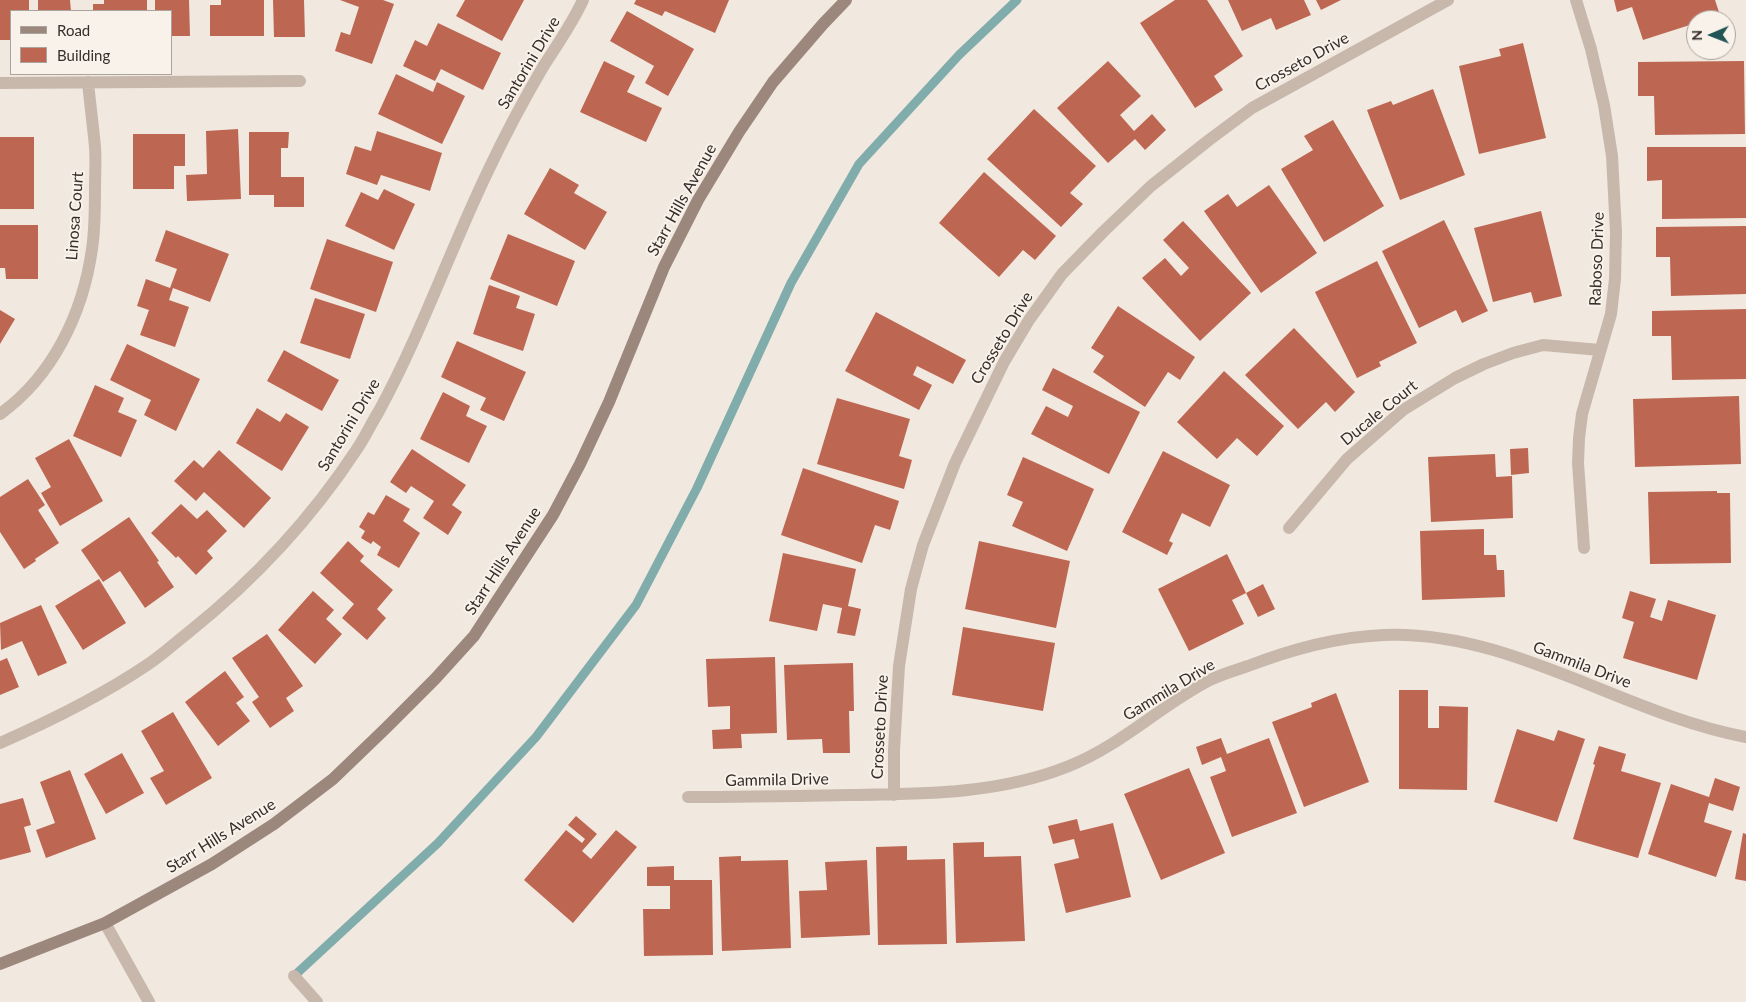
<!DOCTYPE html>
<html>
<head>
<meta charset="utf-8">
<style>
	body { margin:0 }
	#map { position:relative; width:1746px; height:1002px; overflow:hidden; background:#f1e8df; font-family:Lato,sans-serif }
	canvas { display:block }
	.legend { position:absolute; left:10px; top:10px; width:162px; height:65px; box-sizing:border-box; background:#f9f2eb; border:1px solid #aba49e; margin:0; padding:6px 9px; list-style:none; font-size:15px; color:#372e2a }
	.legend li { display:flex; align-items:center; gap:10px; height:25px }
	.legend b { width:25px; border:1px solid #aba49e }
	.north { position:absolute; left:1686px; top:10px; width:50px; height:50px; box-sizing:border-box; background:#f9f2eb; border:1px solid #aba49e; border-radius:50%; rotate:269deg; font-size:14px; font-weight:700; line-height:20px; text-align:center; color:#372e2a }
	.north::after { content:''; display:block; margin:auto; width:18px; height:22px; background:#235456; clip-path:polygon(50% 0,100% 100%,50% 72%,0 100%) }
</style>
</head>
<body>
<div id="map">
<canvas width="1746" height="1002"></canvas>
<ul class="legend">
<li><b style="height:6px;background:#9c877d"></b>Road</li>
<li><b style="height:14px;background:#bd6752"></b>Building</li>
</ul>
<div class="north">N</div>
</div>
<script>
const context = document.querySelector('canvas').getContext('2d');
context.lineJoin = 'round';
function trace(path, color, width, dash) {
  context.strokeStyle = color;
  context.lineWidth = width;
  context.lineCap = dash ? 'butt' : 'round';
  context.setLineDash(dash || []);
  context.stroke(path);
}
function fill(path, color) {
  context.fillStyle = color;
  context.fill(path, 'evenodd');
}
function write(font, color, halo, rows, align = 'center') {
  context.font = font + ' Lato,sans-serif';
  context.lineWidth = 4;
  context.setLineDash([]);
  context.textBaseline = 'middle';
  context.strokeStyle = halo;
  context.fillStyle = color;
  for (const [text, x, y, turn = 0] of rows) {
    context.save();
    context.translate(x, y);
    context.rotate((+turn || 0) * Math.PI / 180);
    context.textAlign = isNaN(turn) ? turn : align;
    if (halo) context.strokeText(text, 0, 0);
    context.fillText(text, 0, 0);
    context.restore();
  }
}
trace(new Path2D(`
	M294,976L438,843L536,737L636,605L697,488L791,283L859,164L959,55L1017,0`), '#80acac', 9);
fill(new Path2D(`
	M0,0H29V11H11V40H0Z
	M38,0H70L71,11H38Z
	M104,0H147V11H93V4H104Z
	M155,0H189L190,36H171V11H155Z
	M221,0H264V36H210V5H221Z
	M273,0H304L305,37H274Z
	M340,0H383L394,4L372,64L335,51L341,32L350,35L359,7Z
	M465,0H524L502,41L456,16Z
	M636,0H729L715,33L665,11L662,16L634,4Z
	M1175,0H1207L1243,56L1214,76L1223,90L1195,108L1140,23Z
	M1228,0H1304L1311,15L1276,30L1271,18L1242,31Z
	M1316,0H1341L1321,10Z
	M1614,0H1715L1720,15L1705,20H1696V23L1643,40L1632,7L1617,12Z
	M627,11L694,49L668,96L645,83L654,66L610,41Z
	M438,23L501,53L483,90L441,69L435,81L403,66L415,40L427,46Z
	M1523,43L1546,138L1479,154L1459,66L1501,56L1499,49Z
	M604,61L635,76L627,92L662,108L646,142L580,112Z
	M1108,61L1141,96L1120,115L1134,131L1152,114L1166,130L1145,150L1135,139L1108,163L1057,108Z
	M1744,61L1745,134L1655,135L1654,96H1638V62Z
	M396,74L433,92L437,82L465,96L442,144L378,114Z
	M1433,89L1465,175L1400,200L1367,110L1391,101L1393,105Z
	M1034,109L1096,166L1070,193L1083,204L1061,227L987,159Z
	M1333,120L1384,206L1324,242L1281,169L1313,150L1304,136Z
	M238,129L241,199L187,201L186,175L207,174L206,131Z
	M377,131L442,153L430,191L381,175L377,185L346,174L355,146L371,151Z
	M249,132H289L288,148H281V177H304V207H274V195H249Z
	M133,134H185V166H174V189H133Z
	M0,137H34V209H0Z
	M1647,147H1746V218L1662,219V180L1647,181Z
	M550,168L579,185L574,193L607,212L585,250L524,214Z
	M984,172L1056,236L1035,260L1023,250L999,277L939,223Z
	M1269,185L1317,253L1261,293L1204,211L1228,194L1237,207Z
	M384,189L415,204L394,250L345,226L361,192L378,200Z
	M1541,211L1562,296L1534,303L1531,292L1493,302L1474,228Z
	M1444,220L1488,311L1462,323L1456,310L1419,328L1382,251Z
	M1183,221L1251,293L1200,341L1142,278L1165,258L1181,276L1189,268L1163,240Z
	M0,225H38V279H6L5,268H0Z
	M1746,226V294L1671,296L1670,257H1656V227Z
	M166,230L229,254L210,302L173,288L169,300L189,307L175,347L140,335L149,310L137,306L146,279L170,288L177,269L155,261Z
	M508,234L575,261L557,306L490,279Z
	M327,239L393,262L376,312L310,289Z
	M1377,261L1417,343L1379,362L1381,366L1357,378L1315,292Z
	M489,285L520,296L516,308L535,314L523,351L473,334Z
	M315,298L365,314L350,359L300,343Z
	M1118,306L1195,357L1180,380L1168,372L1145,407L1093,372L1104,356L1091,348Z
	M1746,309V379L1672,380L1671,336H1652V311Z
	M0,310L15,319L0,344Z
	M876,312L966,360L953,384L917,366L913,375L932,385L919,410L845,371Z
	M1294,328L1355,392L1335,412L1326,402L1298,429L1245,375Z
	M457,341L526,372L504,421L480,410L486,398L441,377Z
	M127,344L200,379L176,431L144,415L151,400L110,380Z
	M284,350L339,380L322,411L267,381Z
	M1053,368L1140,412L1109,474L1031,434L1046,406L1068,417L1073,406L1042,390Z
	M1224,371L1284,426L1257,456L1237,438L1217,459L1177,422Z
	M95,385L124,398L118,412L137,420L121,457L73,436Z
	M443,392L470,406L466,416L487,426L469,463L420,439Z
	M1739,396L1741,464L1635,467L1633,399Z
	M837,398L910,419L899,456L912,460L904,489L817,464Z
	M257,408L280,422L286,413L309,427L282,471L236,443Z
	M69,439L103,501L60,526L41,493L51,487L35,458Z
	M1528,448L1529,473L1511,475L1510,449Z
	M412,449L466,485L452,505L462,512L448,535L423,518L434,501L411,486L406,493L390,482Z
	M219,450L271,498L244,528L204,492L196,501L174,481L194,460L203,468Z
	M1163,451L1230,485L1210,527L1182,513L1169,541L1173,543L1167,555L1122,532Z
	M1495,454L1496,477L1512,476L1513,518L1431,522L1428,457Z
	M1023,457L1094,489L1067,551L1012,526L1023,502L1007,495Z
	M803,468L899,501L890,530L875,525L862,563L781,535Z
	M28,479L45,505L38,510L59,543L35,559L36,561L24,569L0,532V497Z
	M1717,491V493H1730L1731,563L1650,564L1648,492Z
	M386,495L410,509L403,521L420,533L399,568L377,555L381,547L373,541L371,544L361,538L365,531L359,527L368,512L374,515Z
	M181,504L197,519L207,510L227,531L207,551L213,558L196,575L178,556L176,558L151,533Z
	M129,517L159,561L157,562L174,587L145,608L120,571L103,582L81,550Z
	M1484,529V555H1496L1497,570H1504L1505,597L1422,600L1420,531Z
	M348,541L364,556L360,561L393,590L377,609L386,618L367,640L342,618L354,604L320,573Z
	M979,541L1070,561L1056,628L965,609Z
	M783,553L856,569L848,606L861,609L855,636L837,633L842,608L823,604L817,631L769,621Z
	M1227,554L1246,593L1263,584L1275,609L1258,617L1246,593L1232,600L1244,624L1189,651L1158,589Z
	M99,579L126,623L83,650L55,606Z
	M313,591L334,610L326,619L342,634L315,664L278,630Z
	M1630,591L1656,599L1650,617L1662,621L1668,600L1716,615L1697,680L1623,658L1634,622L1622,618Z
	M41,605L67,663L38,676L22,641L1,650L0,623Z
	M963,627L1055,643L1043,711L952,695Z
	M267,634L303,686L286,698L294,711L270,728L252,702L259,697L232,658Z
	M775,657L777,733L741,734L742,748L713,749L712,730L730,729V706L708,707L706,659Z
	M7,658L19,687L0,695V661Z
	M853,663L854,711H849L850,753H823L822,739L787,740L784,665Z
	M225,671L244,697L236,703L250,721L218,746L185,702Z
	M1399,690H1428V728H1439V706L1468,707L1467,790L1399,789Z
	M1336,693L1369,782L1304,807L1272,722L1312,707L1311,703Z
	M173,712L212,778L166,805L150,778L164,771L141,731Z
	M1517,729L1554,741L1558,730L1585,739L1557,822L1494,802Z
	M1221,738L1227,754L1269,738L1297,813L1232,837L1210,777L1226,771L1221,757L1202,765L1196,747Z
	M1599,746L1626,754L1621,771L1661,783L1638,858L1573,839L1595,765L1593,764Z
	M122,753L144,793L106,814L84,774Z
	M1189,768L1225,853L1161,880L1124,794Z
	M70,770L96,839L46,858L36,830L55,823L40,782Z
	M1715,778L1740,787L1733,811L1709,803L1704,822L1732,831L1716,877L1648,854L1671,784L1709,797Z
	M23,798L31,825L24,827L31,852L0,860V804Z
	M576,816L597,834L582,851L591,859L616,830L637,847L573,923L524,880L566,830L582,843L585,839L568,825Z
	M1077,819L1080,831L1113,823L1131,897L1066,913L1054,864L1079,858L1074,839L1053,844L1048,826Z
	M1743,833L1746,834V881L1735,879Z
	M984,842V857L1021,856L1025,941L956,943L953,843Z
	M907,846V860L945,859L947,944L878,945L876,847Z
	M741,856V861L788,860L791,948L722,951L719,857Z
	M867,860L870,935L801,938L799,891L827,890L825,862Z
	M674,866V880H712L713,955L644,956L643,909H670V886H647V867Z`), '#bd6752');
trace(new Path2D(`
	M294,976L317,1002`), '#c8b8ac', 12);
trace(new Path2D(`
	M1576,0L1591,49L1604,105L1612,156L1616,232L1615,279L1611,314L1582,414L1579,438L1578,463L1584,548
	M0,83L300,81
	M0,414C53,376 83,313 92,249C95,229 95,209 95,189C95,175 96,160 95,147C93,125 90,104 88,82
	M1289,528L1347,459L1403,410L1455,378L1484,364L1513,353L1543,345L1600,350
	M0,743C50,721 101,696 147,665C161,656 175,643 189,632C254,580 311,519 357,449C365,437 371,424 379,411C421,334 450,250 488,171C505,135 523,101 543,67C557,45 572,24 583,0
	M894,795V750L899,666L911,589L923,545L955,463L1004,362L1029,320L1062,274L1103,232L1151,186L1209,140L1252,108L1448,0
	M688,797C742,797 796,796 850,795C924,794 1000,794 1069,766C1122,745 1162,704 1212,679C1223,674 1236,670 1248,666C1293,649 1336,637 1384,635C1511,630 1623,714 1746,737
	M105,923L149,1002`), '#c8b8ac', 12);
trace(new Path2D(`
	M0,964L105,923L212,864L274,824L333,779L386,728L435,679L474,636L553,515L580,464L609,402L664,267L698,200L739,132L773,82L823,24L846,0`), '#9c877d', 12);
write('16px', '#372e2a', '#f9f2eb', [
	["Crosseto Drive",1302,62,-29],
	["Santorini Drive",529,63,-59],
	["Starr Hills Avenue",682,200,-61],
	["Linosa Court",75,216,-86],
	["Raboso Drive",1597,259,-88],
	["Crosseto Drive",1002,338,-59],
	["Ducale Court",1379,413,-39],
	["Santorini Drive",349,425,-59],
	["Starr Hills Avenue",503,561,-57],
	["Gammila Drive",1582,665,21],
	["Gammila Drive",1169,690,-31],
	["Crosseto Drive",880,727,-87],
	["Gammila Drive",777,780,-1],
	["Starr Hills Avenue",221,836,-32]
]);
</script>
</body>
</html>
